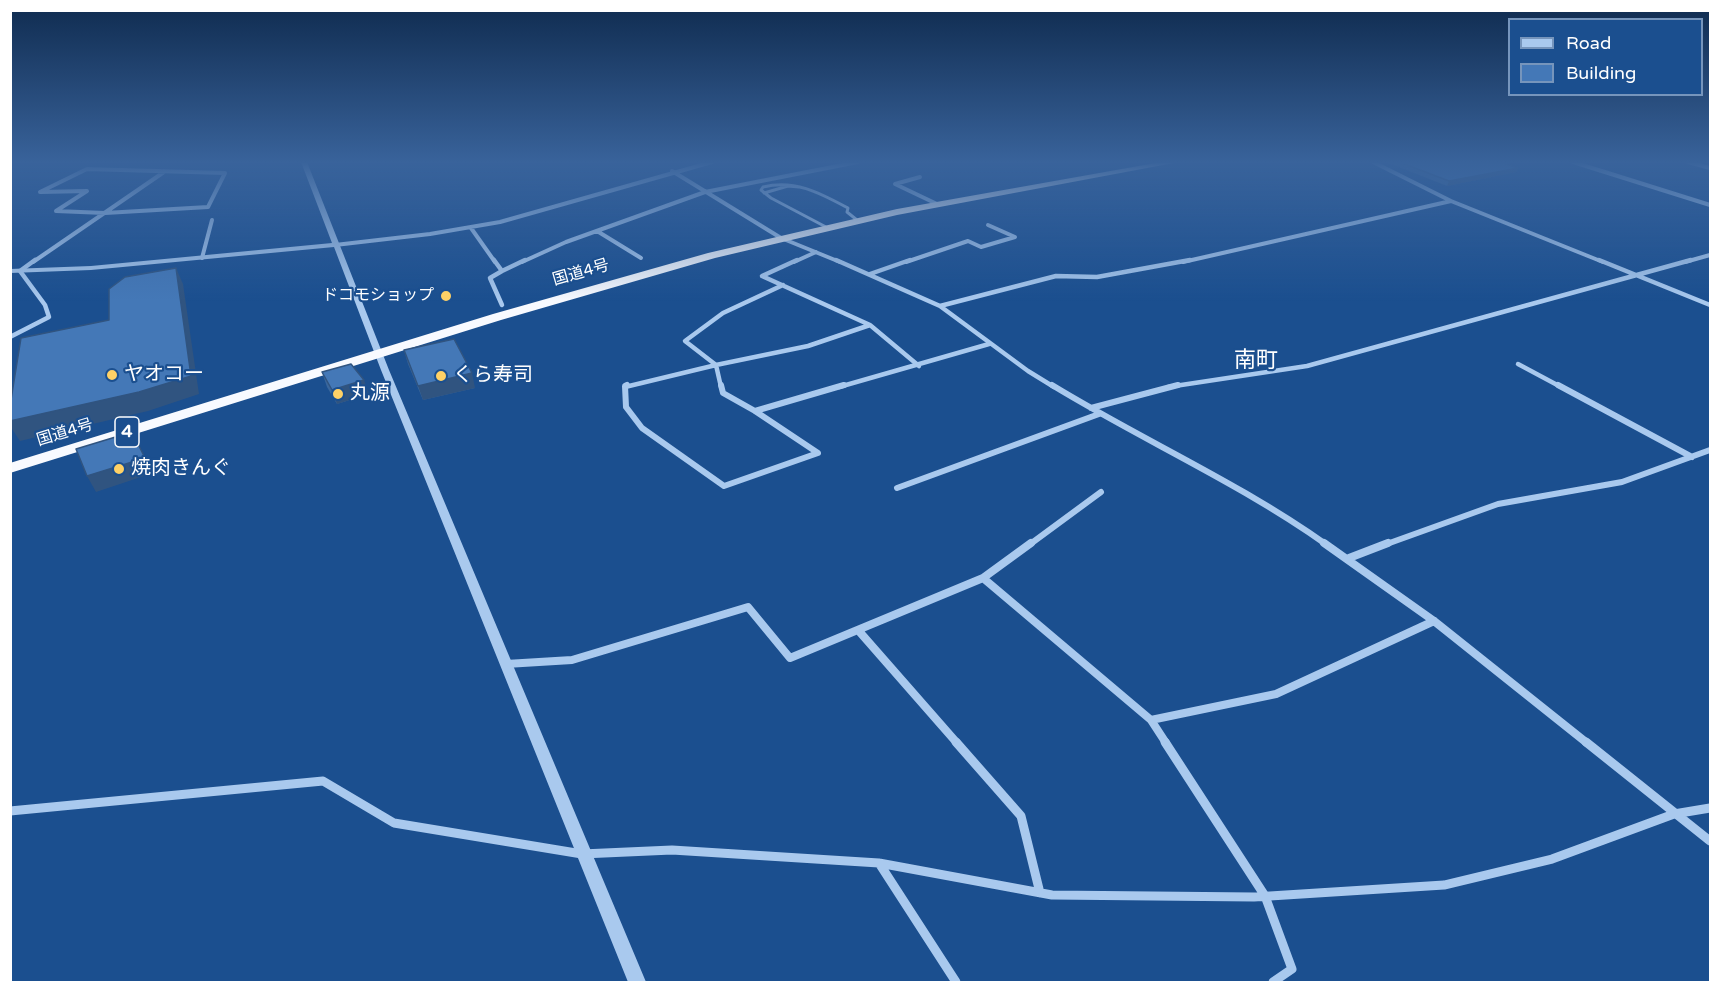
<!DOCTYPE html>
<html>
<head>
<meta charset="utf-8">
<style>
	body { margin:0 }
	#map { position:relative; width:1721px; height:993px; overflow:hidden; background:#1b4f8f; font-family:"Varela Round",sans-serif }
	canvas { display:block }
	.frame { position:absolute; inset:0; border:12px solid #fff; pointer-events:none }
	.legend { position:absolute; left:1508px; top:18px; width:195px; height:78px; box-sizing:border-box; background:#1b4f8f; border:2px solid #7695bc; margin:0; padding:8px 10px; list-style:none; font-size:18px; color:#fff }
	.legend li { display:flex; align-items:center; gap:12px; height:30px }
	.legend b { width:30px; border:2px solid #7695bc }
</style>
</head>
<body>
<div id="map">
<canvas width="1721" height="993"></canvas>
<div class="frame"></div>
<ul class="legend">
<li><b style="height:8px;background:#a9c9ee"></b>Road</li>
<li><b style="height:16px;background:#4478b7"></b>Building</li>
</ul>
</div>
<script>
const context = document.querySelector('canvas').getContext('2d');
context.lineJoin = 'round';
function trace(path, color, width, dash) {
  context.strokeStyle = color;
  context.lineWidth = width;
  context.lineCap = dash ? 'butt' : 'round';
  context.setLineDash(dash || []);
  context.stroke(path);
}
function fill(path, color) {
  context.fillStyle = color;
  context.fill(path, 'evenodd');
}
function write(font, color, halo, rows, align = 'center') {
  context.font = font + ' "Varela Round","Noto Sans JP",sans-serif';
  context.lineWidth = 4.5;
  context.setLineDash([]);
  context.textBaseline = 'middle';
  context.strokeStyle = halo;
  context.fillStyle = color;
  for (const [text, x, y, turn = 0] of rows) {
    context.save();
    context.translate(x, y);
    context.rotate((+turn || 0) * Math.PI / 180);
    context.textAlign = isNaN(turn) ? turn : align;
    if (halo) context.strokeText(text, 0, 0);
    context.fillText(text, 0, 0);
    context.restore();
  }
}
trace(new Path2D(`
	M764,193L788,186L799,187
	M826,227L771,198L761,190L763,187C795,179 820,193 848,208L847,212L857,220`), '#a9c9ee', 3);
trace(new Path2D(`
	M1373,162L1451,201L1603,262
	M1573,162L1710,205
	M1688,162L1710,168
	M87,169L225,173L208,207L105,213L56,211L87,191L40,192Z
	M672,171L781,238L840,262
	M920,177L895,184L937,204
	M471,228L495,262
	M597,231L641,258
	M335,245L430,234L500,222L712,162
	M202,258L212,220
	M33,262L164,172
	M522,262L566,242L705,192L858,162
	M794,262L816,252
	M906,262L968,241L981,247L1015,237L988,225
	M1183,262L1451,201
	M1685,262L1710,255`), '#a9c9ee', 4);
trace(new Path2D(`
	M494,260L502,271L525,260
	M797,260L762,276L870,325L919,366
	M836,260L940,306L1028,371L1054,387
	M1599,260L1710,305
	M502,271L490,278L502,305
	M870,274L910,260
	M783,285L723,313L685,341L716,365L808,346L870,325
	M940,306L1056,276L1097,277L1190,260
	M10,337L49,317L45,305L20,271L35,260
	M1518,364L1561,387
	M625,387L716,365L721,387
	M839,387L989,344
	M1168,387L1307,366L1691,260`), '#a9c9ee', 4.5);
trace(new Path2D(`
	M627,385L625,386L626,407L642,428L724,486L818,453L755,411
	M721,385L723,393L755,411
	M1052,385C1142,440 1240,483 1327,545
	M1558,385L1692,457
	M1091,408L1178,385
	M755,411L844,385
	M897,488L1099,414
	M1029,545L1101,492
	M1384,545L1498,504L1622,482L1710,450`), '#a9c9ee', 6);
trace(new Path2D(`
	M1324,543L1434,621L1587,743
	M1349,558L1388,543
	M983,578L1031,543
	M858,630L957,743
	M506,664L572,660L748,607L790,658L983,578L1151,720L1276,694L1434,621
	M1151,720L1166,743`), '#a9c9ee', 8);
trace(new Path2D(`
	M956,742L1021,816L1040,893
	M1165,742L1265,896L1292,969L1273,982
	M1586,742L1710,841
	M10,811L323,781L394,823L582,854L672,850L879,863L1052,895L1254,897L1444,885L1552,859L1674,814L1710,808
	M879,863L956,982`), '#a9c9ee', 9);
fill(new Path2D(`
	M301,162H307L389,370L646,982H628L381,370L334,247L91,270L10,273V269L91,266L332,243Z`), '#a9c9ee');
fill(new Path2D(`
	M1161,162H1179L897,215L715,258L501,320L10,473V463L493,314L708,253L897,209Z`), '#f8faff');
fill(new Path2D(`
	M1386,162H1500L1518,168L1516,172L1447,186Z
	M404,350L475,388L423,400L408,364Z
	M322,372L369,394L337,404L327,387Z`), '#3a679d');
fill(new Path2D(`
	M1518,168L1516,172L1447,186L1449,181Z
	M176,268L183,284L199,394L148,411L20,441L10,426V421Z
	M472,373L475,388L423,400L418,386Z
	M364,380L369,394L337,404L332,390Z
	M132,432L153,473L96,492L87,476Z`), '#305480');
const building = new Path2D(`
	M1399,162H1500L1518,168L1449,181Z
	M176,268L191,376L139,392L10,421V406L21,338L109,320V289L125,277Z
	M454,339L472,373L418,386L404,350Z
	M351,364L364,380L332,390L322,372Z
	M132,432L145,458L87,476L76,449Z`);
fill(building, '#4478b7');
trace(building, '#305480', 1.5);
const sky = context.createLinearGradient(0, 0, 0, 301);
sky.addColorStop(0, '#0f2b4f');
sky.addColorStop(0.54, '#39639b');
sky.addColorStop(1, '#39639b00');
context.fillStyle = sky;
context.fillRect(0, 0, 1721, 301);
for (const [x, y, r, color] of [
	[446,296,6,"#ffd166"],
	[112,375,6,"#ffd166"],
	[441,376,6,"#ffd166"],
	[338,394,6,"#ffd166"],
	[119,469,6,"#ffd166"]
]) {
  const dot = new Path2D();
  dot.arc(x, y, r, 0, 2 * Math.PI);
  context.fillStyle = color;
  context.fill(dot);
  trace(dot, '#1b4f8f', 2);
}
write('16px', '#fff', '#1b4f8f', [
	["国道4号",581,273,-16],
	["国道4号",65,433,-17]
]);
write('16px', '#fff', '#1b4f8f', [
	["ドコモショップ",434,296]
], 'right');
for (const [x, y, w] of [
	[127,432,24]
]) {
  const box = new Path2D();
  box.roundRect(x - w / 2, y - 15, w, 30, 4.5);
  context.fillStyle = '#1b4f8f';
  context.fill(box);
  trace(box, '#fff', 1.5);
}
write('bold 18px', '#fff', null, [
	["4",127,432]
]);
write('20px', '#fff', '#1b4f8f', [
	["ヤオコー",124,375],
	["くら寿司",453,376],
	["丸源",350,394],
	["焼肉きんぐ",131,469]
], 'left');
write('22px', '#fff', '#1b4f8f', [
	["南町",1256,361]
]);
</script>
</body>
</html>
